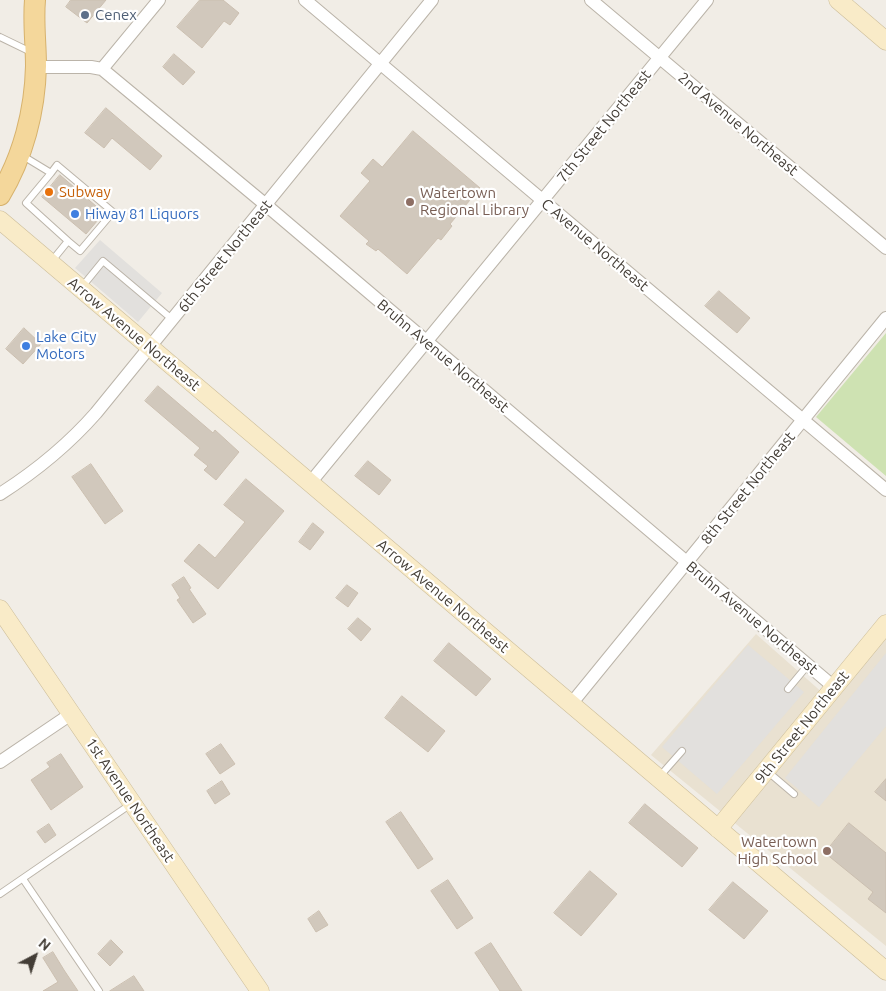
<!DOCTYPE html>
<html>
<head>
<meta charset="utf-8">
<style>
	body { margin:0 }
	#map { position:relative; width:886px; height:991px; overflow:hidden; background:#f1ede6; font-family:Ubuntu,sans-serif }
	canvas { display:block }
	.north { position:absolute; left:10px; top:931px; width:50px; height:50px; -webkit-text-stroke:4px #fff; paint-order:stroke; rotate:40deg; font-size:14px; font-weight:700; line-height:20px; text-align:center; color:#433d36 }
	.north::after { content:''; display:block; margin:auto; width:18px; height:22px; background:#433d36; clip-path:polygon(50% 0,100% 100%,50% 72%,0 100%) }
</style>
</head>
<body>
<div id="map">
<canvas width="886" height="991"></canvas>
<div class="north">N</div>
</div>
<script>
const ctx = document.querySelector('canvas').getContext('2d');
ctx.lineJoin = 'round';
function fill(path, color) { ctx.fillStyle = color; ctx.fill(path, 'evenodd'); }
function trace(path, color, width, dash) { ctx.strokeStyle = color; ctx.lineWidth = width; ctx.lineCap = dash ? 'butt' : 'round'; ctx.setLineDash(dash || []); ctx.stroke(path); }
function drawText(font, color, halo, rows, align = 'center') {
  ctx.font = font + ' Ubuntu,sans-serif'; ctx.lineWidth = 4.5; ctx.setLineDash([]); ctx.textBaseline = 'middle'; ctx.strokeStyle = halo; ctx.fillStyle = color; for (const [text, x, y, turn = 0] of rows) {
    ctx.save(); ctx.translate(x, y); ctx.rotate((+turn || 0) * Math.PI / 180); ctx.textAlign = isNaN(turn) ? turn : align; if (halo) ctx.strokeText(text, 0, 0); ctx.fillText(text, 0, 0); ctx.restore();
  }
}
fill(new Path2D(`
	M 756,634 L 833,702 L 886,638 L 886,946 L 651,755 Z`), '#e9e1d1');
fill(new Path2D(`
	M 886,333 L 886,476 L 816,417 Z`), '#cee2b2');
fill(new Path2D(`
	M 100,240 L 162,293 L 138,322 L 75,268 Z
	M 748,645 L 804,692 L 717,794 L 662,747 Z
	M 886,653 L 886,726 L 819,807 L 785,778 Z`), '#e2e0dd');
const building = new Path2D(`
	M 71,0 L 106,0 L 87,23 L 66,7 Z
	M 200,0 L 223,0 L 239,13 L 230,25 L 224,21 L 202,48 L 177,27 Z
	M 174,54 L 195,72 L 183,85 L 163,67 Z
	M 106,108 L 162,156 L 150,170 L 112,138 L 104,148 L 85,133 Z
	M 413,131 L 480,188 L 450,224 L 452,226 L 441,240 L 438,238 L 407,274 L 378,249 L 376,251 L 366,244 L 369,241 L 340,216 L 370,181 L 361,173 L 373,159 L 382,167 Z
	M 60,175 L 104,213 L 86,234 L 42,197 Z
	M 719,291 L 750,318 L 737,333 L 705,306 Z
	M 24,328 L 41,344 L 23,364 L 6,349 Z
	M 158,386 L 213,433 L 215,430 L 239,452 L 216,480 L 204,470 L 208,466 L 194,455 L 200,448 L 145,401 Z
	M 368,461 L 391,480 L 379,495 L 355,476 Z
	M 91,464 L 123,511 L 105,524 L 72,477 Z
	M 246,479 L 284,511 L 218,589 L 184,561 L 199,544 L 215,558 L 245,522 L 224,505 Z
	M 313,523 L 324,532 L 310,550 L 299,542 Z
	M 184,577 L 191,588 L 189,589 L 206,614 L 193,623 L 177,600 L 180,598 L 172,585 Z
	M 347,585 L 358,593 L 348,607 L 336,598 Z
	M 358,618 L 371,629 L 361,641 L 348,629 Z
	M 449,643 L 491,679 L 476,696 L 434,661 Z
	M 402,696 L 445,731 L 428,752 L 385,718 Z
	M 221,744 L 235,764 L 220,774 L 206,754 Z
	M 61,754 L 83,787 L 51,810 L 31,780 L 50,767 L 47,763 Z
	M 886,779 L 886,801 L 875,792 Z
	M 222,781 L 230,794 L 215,804 L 207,791 Z
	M 645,804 L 698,848 L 682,867 L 629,823 Z
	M 401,812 L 433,859 L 418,869 L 386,822 Z
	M 849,823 L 886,853 L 886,913 L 868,899 L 873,892 L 825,853 Z
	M 49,824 L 56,835 L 45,843 L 37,832 Z
	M 590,871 L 617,894 L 581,936 L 554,913 Z
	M 448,880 L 473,918 L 457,929 L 431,891 Z
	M 733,882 L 768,911 L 744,939 L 709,910 Z
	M 319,911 L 328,925 L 316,932 L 308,919 Z
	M 111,940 L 123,952 L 110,966 L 98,954 Z
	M 491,943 L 522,991 L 500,991 L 475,953 Z
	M 53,952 L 64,970 L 78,991 L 43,991 L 58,982 L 43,958 Z
	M 134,976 L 144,991 L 110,991 Z`);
fill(building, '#d1c8bc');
trace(building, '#cbbfb0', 1);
const lane = new Path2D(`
	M 0,37 L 33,53
	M 23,156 L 51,173 L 26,203 L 68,241 L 51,262
	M 51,173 L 57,165 L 113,212 L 80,251 L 68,241
	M 81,288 L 103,261 L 173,320
	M 788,689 L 808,665
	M 767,771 L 794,794
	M 660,776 L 682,751
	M 23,879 L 99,991
	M 0,894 L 131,804`);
const street = new Path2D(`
	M 305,0 L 886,490
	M 591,0 L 886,248
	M 36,67 L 91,67 L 102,69 L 266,205 L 834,687
	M 102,69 L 159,0
	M 310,483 L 707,0
	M 0,494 C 36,471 67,446 96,413 L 432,0
	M 571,704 L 886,318
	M 0,762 L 71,714`);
const secondary = new Path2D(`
	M 838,0 L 886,41
	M 0,220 L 886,971
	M 0,609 L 260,991
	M 718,829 L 886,624`);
const primary = new Path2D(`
	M 0,195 C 23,157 35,111 36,66 C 36,44 33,22 35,0`);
trace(lane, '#bbb4a9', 8);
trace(street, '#bbb4a9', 14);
trace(secondary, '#ccbd99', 19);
trace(primary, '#d7b26d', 22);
trace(lane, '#fff', 6);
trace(street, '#fff', 12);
trace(secondary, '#f9ebc8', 18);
trace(primary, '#f4d79b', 20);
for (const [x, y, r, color] of [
	[85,15,5,"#5c6f8a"],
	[49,192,5,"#e8710a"],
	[410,202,5,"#8d6e63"],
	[75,214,5,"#3f7fe0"],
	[26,346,5,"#3f7fe0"],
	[827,851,5,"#8d6e63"]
]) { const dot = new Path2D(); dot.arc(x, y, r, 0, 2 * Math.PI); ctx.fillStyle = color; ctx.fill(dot); trace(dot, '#fff', 2); }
drawText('15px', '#4e5e75', '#fff', [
	["Cenex",95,15]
], 'left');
drawText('15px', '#433d36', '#fff', [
	["2nd Avenue Northeast",738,124,40],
	["7th Street Northeast",604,126,-51],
	["C Avenue Northeast",595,245,40],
	["6th Street Northeast",225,256,-51],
	["Arrow Avenue Northeast",134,334,40],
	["Bruhn Avenue Northeast",443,356,40],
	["8th Street Northeast",748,488,-51],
	["Arrow Avenue Northeast",443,596,40],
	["Bruhn Avenue Northeast",752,618,40],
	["9th Street Northeast",802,727,-51],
	["1st Avenue Northeast",130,800,56]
]);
drawText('15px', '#c56008', '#fff', [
	["Subway",59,192]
], 'left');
drawText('15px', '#785e54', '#fff', [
	["Watertown",420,193],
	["Regional Library",420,210],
	["Watertown",817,842,"right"],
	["High School",817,859,"right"]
], 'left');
drawText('15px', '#366cbe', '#fff', [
	["Hiway 81 Liquors",85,214],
	["Lake City",36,337],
	["Motors",36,354]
], 'left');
</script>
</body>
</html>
